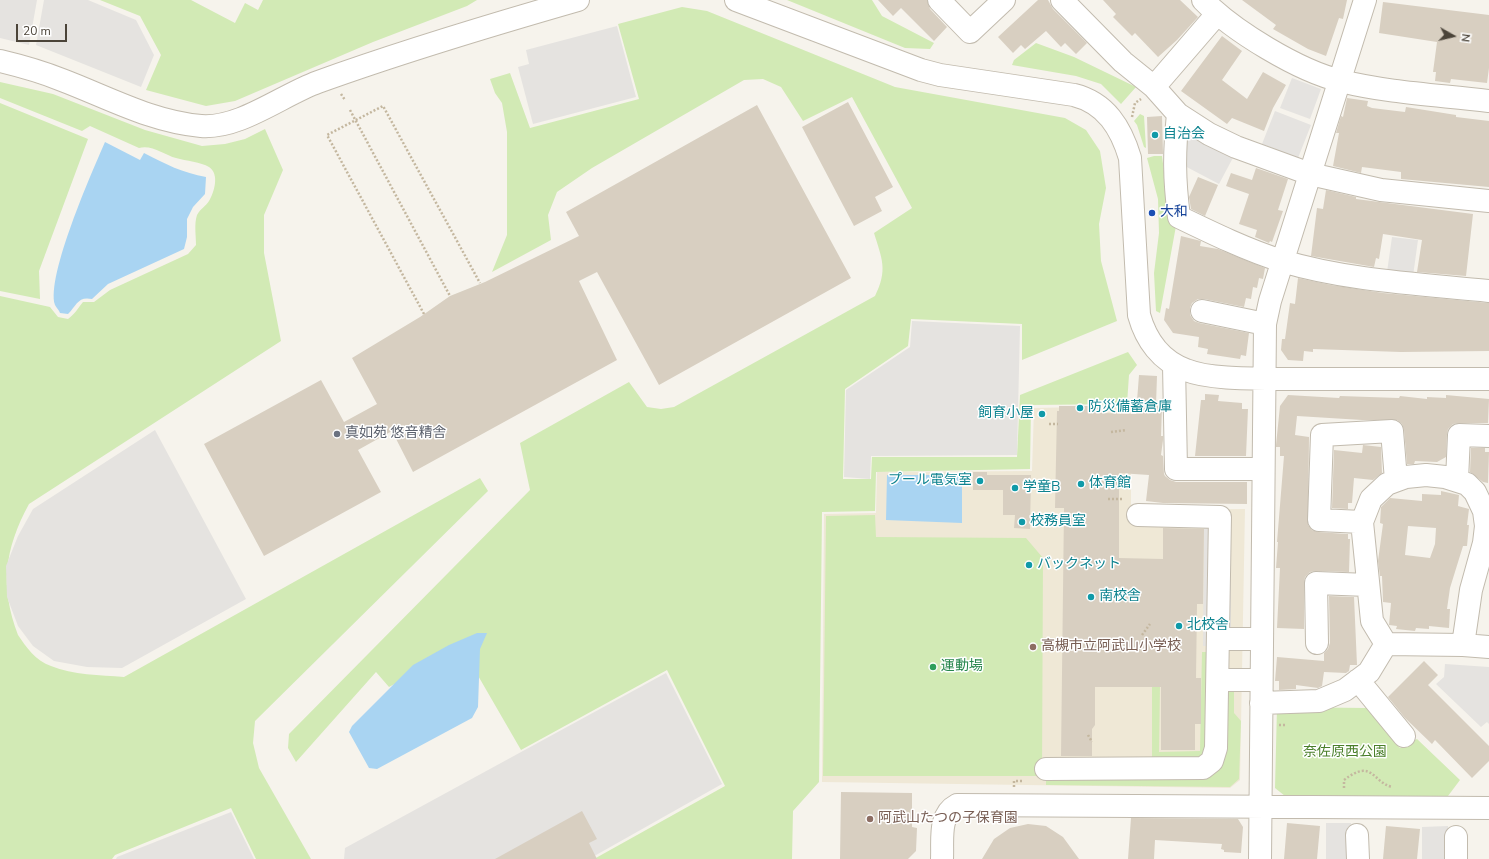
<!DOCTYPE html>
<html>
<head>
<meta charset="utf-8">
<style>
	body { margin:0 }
	#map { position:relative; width:1489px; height:859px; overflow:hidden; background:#f6f3ec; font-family:"Nunito Sans",sans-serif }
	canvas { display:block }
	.north { position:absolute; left:1433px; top:16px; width:40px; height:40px; -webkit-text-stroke:3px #fff; paint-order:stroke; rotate:98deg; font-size:11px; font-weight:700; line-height:16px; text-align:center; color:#4b4439 }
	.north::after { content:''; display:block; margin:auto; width:14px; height:18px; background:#4b4439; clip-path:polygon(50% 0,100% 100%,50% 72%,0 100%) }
	.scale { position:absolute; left:16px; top:24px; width:51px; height:18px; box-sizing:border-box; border:2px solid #4b4439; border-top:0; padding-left:5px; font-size:12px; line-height:14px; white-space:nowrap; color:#4b4439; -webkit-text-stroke:3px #fff; paint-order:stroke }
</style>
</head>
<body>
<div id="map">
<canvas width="1489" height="859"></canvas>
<div class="north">N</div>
<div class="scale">20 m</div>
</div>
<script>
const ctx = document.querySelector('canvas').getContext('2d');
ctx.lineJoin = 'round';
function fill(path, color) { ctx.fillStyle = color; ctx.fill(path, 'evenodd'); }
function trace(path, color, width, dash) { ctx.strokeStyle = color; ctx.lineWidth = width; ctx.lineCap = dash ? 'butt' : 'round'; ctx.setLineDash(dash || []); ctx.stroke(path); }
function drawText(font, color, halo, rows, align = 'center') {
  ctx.font = font + ' "Nunito Sans","Noto Sans JP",sans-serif'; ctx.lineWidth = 3; ctx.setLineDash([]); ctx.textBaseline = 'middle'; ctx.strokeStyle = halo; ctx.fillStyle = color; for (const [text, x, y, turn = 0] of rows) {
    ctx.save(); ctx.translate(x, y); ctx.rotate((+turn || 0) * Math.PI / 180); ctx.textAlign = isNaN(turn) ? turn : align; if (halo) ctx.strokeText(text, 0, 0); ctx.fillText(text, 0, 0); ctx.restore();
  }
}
fill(new Path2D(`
	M 1131,406 L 1131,510 L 1245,509 L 1240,780 L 1230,788 L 822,782 L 824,514 L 876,513 L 877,472 L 1032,471 L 1034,408 Z`), '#efe8d6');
fill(new Path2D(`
	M 100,0 L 191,0 L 235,23 L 245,3 L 258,10 L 263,0 L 477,0 L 467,6 L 373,42 L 235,101 L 206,106 L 146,90 L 161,55 L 140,16 Z
	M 787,0 L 872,0 L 882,16 L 934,43 L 930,49 L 905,48 Z
	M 682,7 L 707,11 L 895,87 L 1065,118 L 1086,130 L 1100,151 L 1106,188 L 1099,224 L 1101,261 L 1117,321 L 1022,360 L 1022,324 L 911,319 L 908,346 L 845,389 L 843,479 L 871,479 L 872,457 L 1017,457 L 1020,395 L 1128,352 L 1137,365 L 1129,375 L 1127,404 L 1031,405 L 1030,469 L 876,472 L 875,511 L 822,512 L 819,782 L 793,811 L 792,859 L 594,859 L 725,786 L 667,670 L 521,750 L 462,648 L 389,687 L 376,672 L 296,762 L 288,748 L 289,734 L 530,490 L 520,443 L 629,382 L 647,407 L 661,409 L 674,407 L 875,296 C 888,270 882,259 874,233 L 912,208 L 852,97 L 803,121 L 781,87 L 763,79 L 744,80 L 592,168 L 557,192 L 548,215 L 551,240 L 492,272 L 507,235 L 507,132 L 502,103 L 495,93 L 490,79 L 510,73 L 530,128 L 639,99 L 618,24 Z
	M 1036,43 L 1074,57 L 1136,87 L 1121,104 L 1101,84 L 1076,76 L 1012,65 L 1014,60 Z
	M 0,82 L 53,94 L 145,130 L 202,146 L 225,144 L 245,139 L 265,129 L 283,170 L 264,215 L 264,253 L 281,341 L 29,504 C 4,550 0,587 18,635 C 26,647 36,661 51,666 C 73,675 100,675 124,677 L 480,478 L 488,491 L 255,721 L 253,743 L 259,768 L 311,859 L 256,859 L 231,808 L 115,855 L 112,859 L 0,859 L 0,296 L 50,307 L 58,317 L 68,319 C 75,314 78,308 83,302 L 94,302 L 110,290 L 188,254 L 196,245 C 196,235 194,224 197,215 C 200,209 206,206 209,201 C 214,193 220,174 209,167 C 201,162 186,161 176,158 C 165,155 151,144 139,148 L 90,126 L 82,131 L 0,98 Z
	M 0,103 L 88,139 L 39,271 L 40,299 L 0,291 Z
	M 1140,114 L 1144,116 L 1146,148 L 1144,147 L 1137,125 L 1134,121 Z
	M 1154,156 L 1162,156 L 1165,179 L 1168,218 L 1176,226 L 1160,313 L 1156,311 L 1154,273 L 1159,233 L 1158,199 L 1147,158 Z
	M 875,515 L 876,537 L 1026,538 L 1043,558 L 1042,776 L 823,776 L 826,516 Z
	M 1202,652 L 1207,652 L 1210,746 L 1201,759 L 1152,760 L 1152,684 L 1160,685 L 1159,752 L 1200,751 Z
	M 1230,690 L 1234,691 L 1234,713 L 1241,721 L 1239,779 L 1230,787 L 1046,785 L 1046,775 L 1202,775 L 1228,693 Z
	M 1277,707 L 1367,708 L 1400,748 L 1417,739 L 1460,780 L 1445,800 L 1285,796 L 1275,788 Z`), '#d2eab5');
fill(new Path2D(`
	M 0,0 L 37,0 L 29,45 L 0,38 Z
	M 44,0 L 88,0 L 136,20 L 154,55 L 141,87 L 36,45 Z
	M 617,26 L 636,97 L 533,124 L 518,67 L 529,64 L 526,50 Z
	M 1292,78 L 1321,89 L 1310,119 L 1280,108 Z
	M 1275,111 L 1311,125 L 1298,158 L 1262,144 Z
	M 1192,129 L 1236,152 L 1219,184 L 1181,164 L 1180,140 Z
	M 1392,237 L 1418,240 L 1413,276 L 1387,272 Z
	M 912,321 L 1020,326 L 1017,455 L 871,456 L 870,479 L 844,477 L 846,390 L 910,347 Z
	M 155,430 L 246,599 L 122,668 L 87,667 L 54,661 L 33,646 L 18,626 L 7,597 L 6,566 L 18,536 L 33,509 Z
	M 1204,519 L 1231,519 L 1231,646 L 1203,646 Z
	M 1445,664 L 1489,667 L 1489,724 L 1487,722 L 1481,727 L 1436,684 L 1444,677 Z
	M 666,673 L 722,784 L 589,859 L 344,859 L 345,848 Z
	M 231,812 L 254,859 L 116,859 L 117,857 Z
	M 1326,823 L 1351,823 L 1350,859 L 1326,859 Z
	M 1448,826 L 1448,859 L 1422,859 L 1422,827 Z`), '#e5e3e0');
fill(new Path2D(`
	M 105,142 L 140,160 L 144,153 C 165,164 183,173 206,177 L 205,194 L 193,207 L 187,219 L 187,237 L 184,249 L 108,284 L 92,299 C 78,296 77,305 68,314 L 60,313 C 59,310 56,307 55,305 C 46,276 92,172 105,142 Z
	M 887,475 L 962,475 L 962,523 L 886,520 Z
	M 477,633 L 487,633 L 480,649 L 478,707 L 472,718 L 377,769 L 369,768 L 349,732 L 352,726 L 413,665 L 449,645 Z`), '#a9d4f2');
fill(new Path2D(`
	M 878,0 L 927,0 L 930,9 L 947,27 L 934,41 L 901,8 L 893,16 Z
	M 1038,0 L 1048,0 L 1053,9 L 1087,43 L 1076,54 L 1065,43 L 1061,47 L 1046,31 L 1025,49 L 1021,45 L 1013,53 L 998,37 Z
	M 1103,0 L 1180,0 L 1198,17 L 1177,40 L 1158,57 L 1135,33 L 1132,36 L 1113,17 L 1116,14 Z
	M 1242,0 L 1347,0 L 1343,19 L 1339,18 L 1326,56 L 1308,49 L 1273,29 L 1276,25 Z
	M 1383,2 L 1489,15 L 1489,68 L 1487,83 L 1451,79 L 1450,83 L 1435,81 L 1436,72 L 1433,72 L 1437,42 L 1379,33 Z
	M 1222,36 L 1242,51 L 1222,80 L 1247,99 L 1263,72 L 1286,85 L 1273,108 L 1264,131 L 1232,118 L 1227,124 L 1181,91 Z
	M 1347,98 L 1368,101 L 1367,106 L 1372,108 L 1405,112 L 1406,107 L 1456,115 L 1456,117 L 1489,121 L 1489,187 L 1401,179 L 1401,172 L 1362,167 L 1361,173 L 1333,166 L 1339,133 L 1336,133 L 1341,116 L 1343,117 Z
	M 848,102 L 893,187 L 875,197 L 882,211 L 854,226 L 802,127 Z
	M 757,105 L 851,278 L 659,385 L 597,272 L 579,281 L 617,360 L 413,472 L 392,431 L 358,450 L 381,492 L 264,556 L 204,444 L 321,380 L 344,422 L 377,404 L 352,358 L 420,317 L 450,296 L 485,282 L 579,236 L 566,212 Z
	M 1162,116 L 1163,154 L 1148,154 L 1147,117 Z
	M 1256,168 L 1288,179 L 1278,210 L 1283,211 L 1272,242 L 1270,241 L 1269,243 L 1255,237 L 1257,230 L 1239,224 L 1249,194 L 1226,186 L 1231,173 L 1252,180 Z
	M 1198,177 L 1218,185 L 1205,216 L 1191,209 L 1189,197 Z
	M 1326,190 L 1356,197 L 1356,199 L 1473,214 L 1466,276 L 1417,272 L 1422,240 L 1383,234 L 1379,259 L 1376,258 L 1374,267 L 1311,256 L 1317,208 L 1323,209 Z
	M 1181,236 L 1201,241 L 1200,246 L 1218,249 L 1265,268 L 1263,279 L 1259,278 L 1257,288 L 1253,287 L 1251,299 L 1246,298 L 1244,307 L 1204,299 L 1198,299 L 1192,303 L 1190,308 L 1190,315 L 1194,321 L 1199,323 L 1249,333 L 1246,356 L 1241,355 L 1240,359 L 1207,354 L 1208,349 L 1198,347 L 1199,337 L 1173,333 L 1164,320 L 1166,308 L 1169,309 Z
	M 1298,278 L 1331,285 L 1383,293 L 1489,303 L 1489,351 L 1401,352 L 1313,349 L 1313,352 L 1304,351 L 1303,361 L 1288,360 L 1281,350 L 1282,339 L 1285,339 L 1290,303 L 1295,304 Z
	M 1139,375 L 1157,376 L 1156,405 L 1162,406 L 1161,436 L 1163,436 L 1163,440 L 1161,455 L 1163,456 L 1164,474 L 1165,476 L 1170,480 L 1176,482 L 1247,482 L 1247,504 L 1163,503 L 1146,501 L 1149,475 L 1119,473 L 1119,558 L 1163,559 L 1163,528 L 1204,529 L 1203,604 L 1197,604 L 1196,678 L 1201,678 L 1201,724 L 1195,724 L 1195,750 L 1161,750 L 1161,687 L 1095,687 L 1095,725 L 1092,729 L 1092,756 L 1061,756 L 1064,508 L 1055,508 L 1057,411 L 1059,411 L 1059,406 L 1102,406 L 1101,413 L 1136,414 Z
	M 1205,394 L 1219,395 L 1218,401 L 1242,403 L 1242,409 L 1248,409 L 1246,456 L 1195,456 L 1201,400 L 1205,400 Z
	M 1288,395 L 1339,398 L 1340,396 L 1399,398 L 1400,396 L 1427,399 L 1427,397 L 1446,398 L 1446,395 L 1489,399 L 1488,423 L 1459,423 L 1453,424 L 1448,429 L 1447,434 L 1446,457 L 1437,462 L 1415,461 L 1414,464 L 1407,464 L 1404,430 L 1402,424 L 1397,420 L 1362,420 L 1297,416 L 1295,435 L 1309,437 L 1308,525 L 1312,530 L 1318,532 L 1346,534 L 1348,534 L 1348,539 L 1350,539 L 1349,572 L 1316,571 L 1310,572 L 1305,577 L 1304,583 L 1304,629 L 1277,628 L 1280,568 L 1276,568 L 1278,542 L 1277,542 L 1284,456 L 1280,456 L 1280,447 L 1276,447 L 1276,445 L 1280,406 Z
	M 1363,445 L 1381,447 L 1382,473 L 1373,480 L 1354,478 L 1352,503 L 1348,503 L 1348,509 L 1332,508 L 1334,450 L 1362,453 Z
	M 1471,448 L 1485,448 L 1485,452 L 1489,452 L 1488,483 L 1483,482 L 1470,472 Z
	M 973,472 L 987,472 L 987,475 L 1031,475 L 1030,529 L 1014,528 L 1015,515 L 1003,515 L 1003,490 L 973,490 Z
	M 1441,491 L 1459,495 L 1458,506 L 1469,509 L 1467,525 L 1469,525 L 1467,546 L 1463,546 L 1450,588 L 1447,609 L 1450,609 L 1449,628 L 1429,626 L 1429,629 L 1416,628 L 1415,631 L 1396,629 L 1397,626 L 1389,625 L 1391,603 L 1383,602 L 1382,576 L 1380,576 L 1378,561 L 1383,524 L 1380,523 L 1381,507 L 1390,498 L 1422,501 L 1422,494 L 1441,495 ZM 1408,526 L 1436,528 L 1435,544 L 1430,558 L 1405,555 Z
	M 1329,596 L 1354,597 L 1357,665 L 1350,665 L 1349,671 L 1346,673 L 1324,672 L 1322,686 L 1318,688 L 1296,685 L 1296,689 L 1279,690 L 1279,681 L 1275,681 L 1277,657 L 1324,661 L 1324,653 L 1328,649 L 1330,643 Z
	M 1424,661 L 1438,675 L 1428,685 L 1489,746 L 1489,761 L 1472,778 L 1435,740 L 1432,744 L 1405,718 L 1388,697 Z
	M 841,792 L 912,793 L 912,827 L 917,828 L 916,851 L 908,859 L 840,859 Z
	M 582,811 L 597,839 L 589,843 L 597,859 L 495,859 Z
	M 1131,818 L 1238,819 L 1243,827 L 1241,853 L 1224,852 L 1224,850 L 1221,849 L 1222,844 L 1155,840 L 1154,859 L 1128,859 Z
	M 1287,823 L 1320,826 L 1317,859 L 1284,859 Z
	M 1028,824 L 1046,826 L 1063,837 L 1079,859 L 982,859 L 994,839 L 1010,828 Z
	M 1386,826 L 1420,829 L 1417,859 L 1383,859 Z`), '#d8cfc1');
const minor = new Path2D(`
	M 736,0 L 921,70 L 940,75 L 1074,95 C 1106,103 1121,128 1130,158 L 1139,315 C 1146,340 1161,361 1186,370 C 1213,381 1267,378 1298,379 C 1361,379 1425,379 1489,379
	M 939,0 L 970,32 L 1004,0
	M 1062,0 L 1123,62 L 1154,87 L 1178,114 L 1209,134 L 1236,147 L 1310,174 L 1381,190 L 1489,201
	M 1203,0 C 1233,31 1299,71 1341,81 C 1389,93 1440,95 1489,101
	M 0,61 C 21,66 42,72 62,80 C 107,97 152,122 201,126 C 240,129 282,95 318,82 C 404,51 491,25 578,0
	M 1154,87 L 1217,14
	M 1178,114 C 1174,153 1174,178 1179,217 C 1212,233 1247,250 1282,261 C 1349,281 1421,284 1489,291
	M 1202,311 L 1265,324
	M 1174,365 L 1176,469 L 1263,469
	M 1457,480 L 1459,435 L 1489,436
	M 1362,522 L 1319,520 L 1322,435 L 1392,431 L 1396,480
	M 1219,639 L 1261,639
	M 1317,643 L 1316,583 L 1368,585
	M 1386,644 L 1372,621 L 1362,522 L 1371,499 L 1387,484 L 1406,477 L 1426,475 L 1445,477 L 1467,484 L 1475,492 L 1484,511 L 1486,526 L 1484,543 L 1471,590 L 1463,645
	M 1218,680 L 1261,680
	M 1358,680 L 1404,736
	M 1261,703 L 1319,701 L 1345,690 L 1369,672 L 1386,644 L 1463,645 L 1489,647
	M 1046,769 L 1203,768 L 1212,761 L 1216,748 L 1220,517 L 1138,515
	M 1357,835 L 1358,859
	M 1456,837 L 1456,859
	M 942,859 C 943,840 938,815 957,805 L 1489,808
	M 1260,859 L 1265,324 L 1270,301 L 1365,0`);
trace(minor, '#c2bbae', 24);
trace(new Path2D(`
	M 341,94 L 345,100
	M 350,110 L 450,296
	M 1132,117 L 1135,103 L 1141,99
	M 424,314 L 327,135 L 383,106 L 480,283
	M 1049,424 L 1058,424
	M 1111,432 L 1126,430
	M 1108,499 L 1123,499
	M 1142,635 L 1150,624
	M 1279,725 L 1287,725
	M 1088,735 L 1092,742
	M 1014,787 L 1014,781 L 1023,781
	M 1344,788 L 1344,780 C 1373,758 1372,782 1392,787`), '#c4b79f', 2.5, [2, 2]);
trace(minor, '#fff', 22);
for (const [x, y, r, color] of [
	[1155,135,4,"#0f9aa8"],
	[1152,213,4,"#1a4fb4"],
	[1080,408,4,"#0f9aa8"],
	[1042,414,4,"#0f9aa8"],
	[337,434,4,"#6b7280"],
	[980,481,4,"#0f9aa8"],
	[1081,484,4,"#0f9aa8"],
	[1015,488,4,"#0f9aa8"],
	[1022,522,4,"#0f9aa8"],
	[1029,565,4,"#0f9aa8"],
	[1091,597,4,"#0f9aa8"],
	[1179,626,4,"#0f9aa8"],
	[1033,647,4,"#8d6e63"],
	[933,667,4,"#2e9e5b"],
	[870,819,4,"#8d6e63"]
]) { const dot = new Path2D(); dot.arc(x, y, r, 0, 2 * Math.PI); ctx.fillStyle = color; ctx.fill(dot); trace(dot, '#fff', 1.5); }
drawText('14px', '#0d838f', '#fff', [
	["自治会",1163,135],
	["防災備蓄倉庫",1088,408],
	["飼育小屋",1034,414,"right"],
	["プール電気室",972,481,"right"],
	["体育館",1089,484],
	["学童B",1023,488],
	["校務員室",1030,522],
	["バックネット",1037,565],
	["南校舎",1099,597],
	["北校舎",1187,626]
], 'left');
drawText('14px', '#164399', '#fff', [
	["大和",1160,213]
], 'left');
drawText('14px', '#5b616d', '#fff', [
	["真如苑 悠音精舎",345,434]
], 'left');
drawText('14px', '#785e54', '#fff', [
	["高槻市立阿武山小学校",1041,647],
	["阿武山たつの子保育園",878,819]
], 'left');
drawText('14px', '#27864d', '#fff', [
	["運動場",941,667]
], 'left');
drawText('14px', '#4a7f2a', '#fff', [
	["奈佐原西公園",1345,753]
]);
</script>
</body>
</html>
